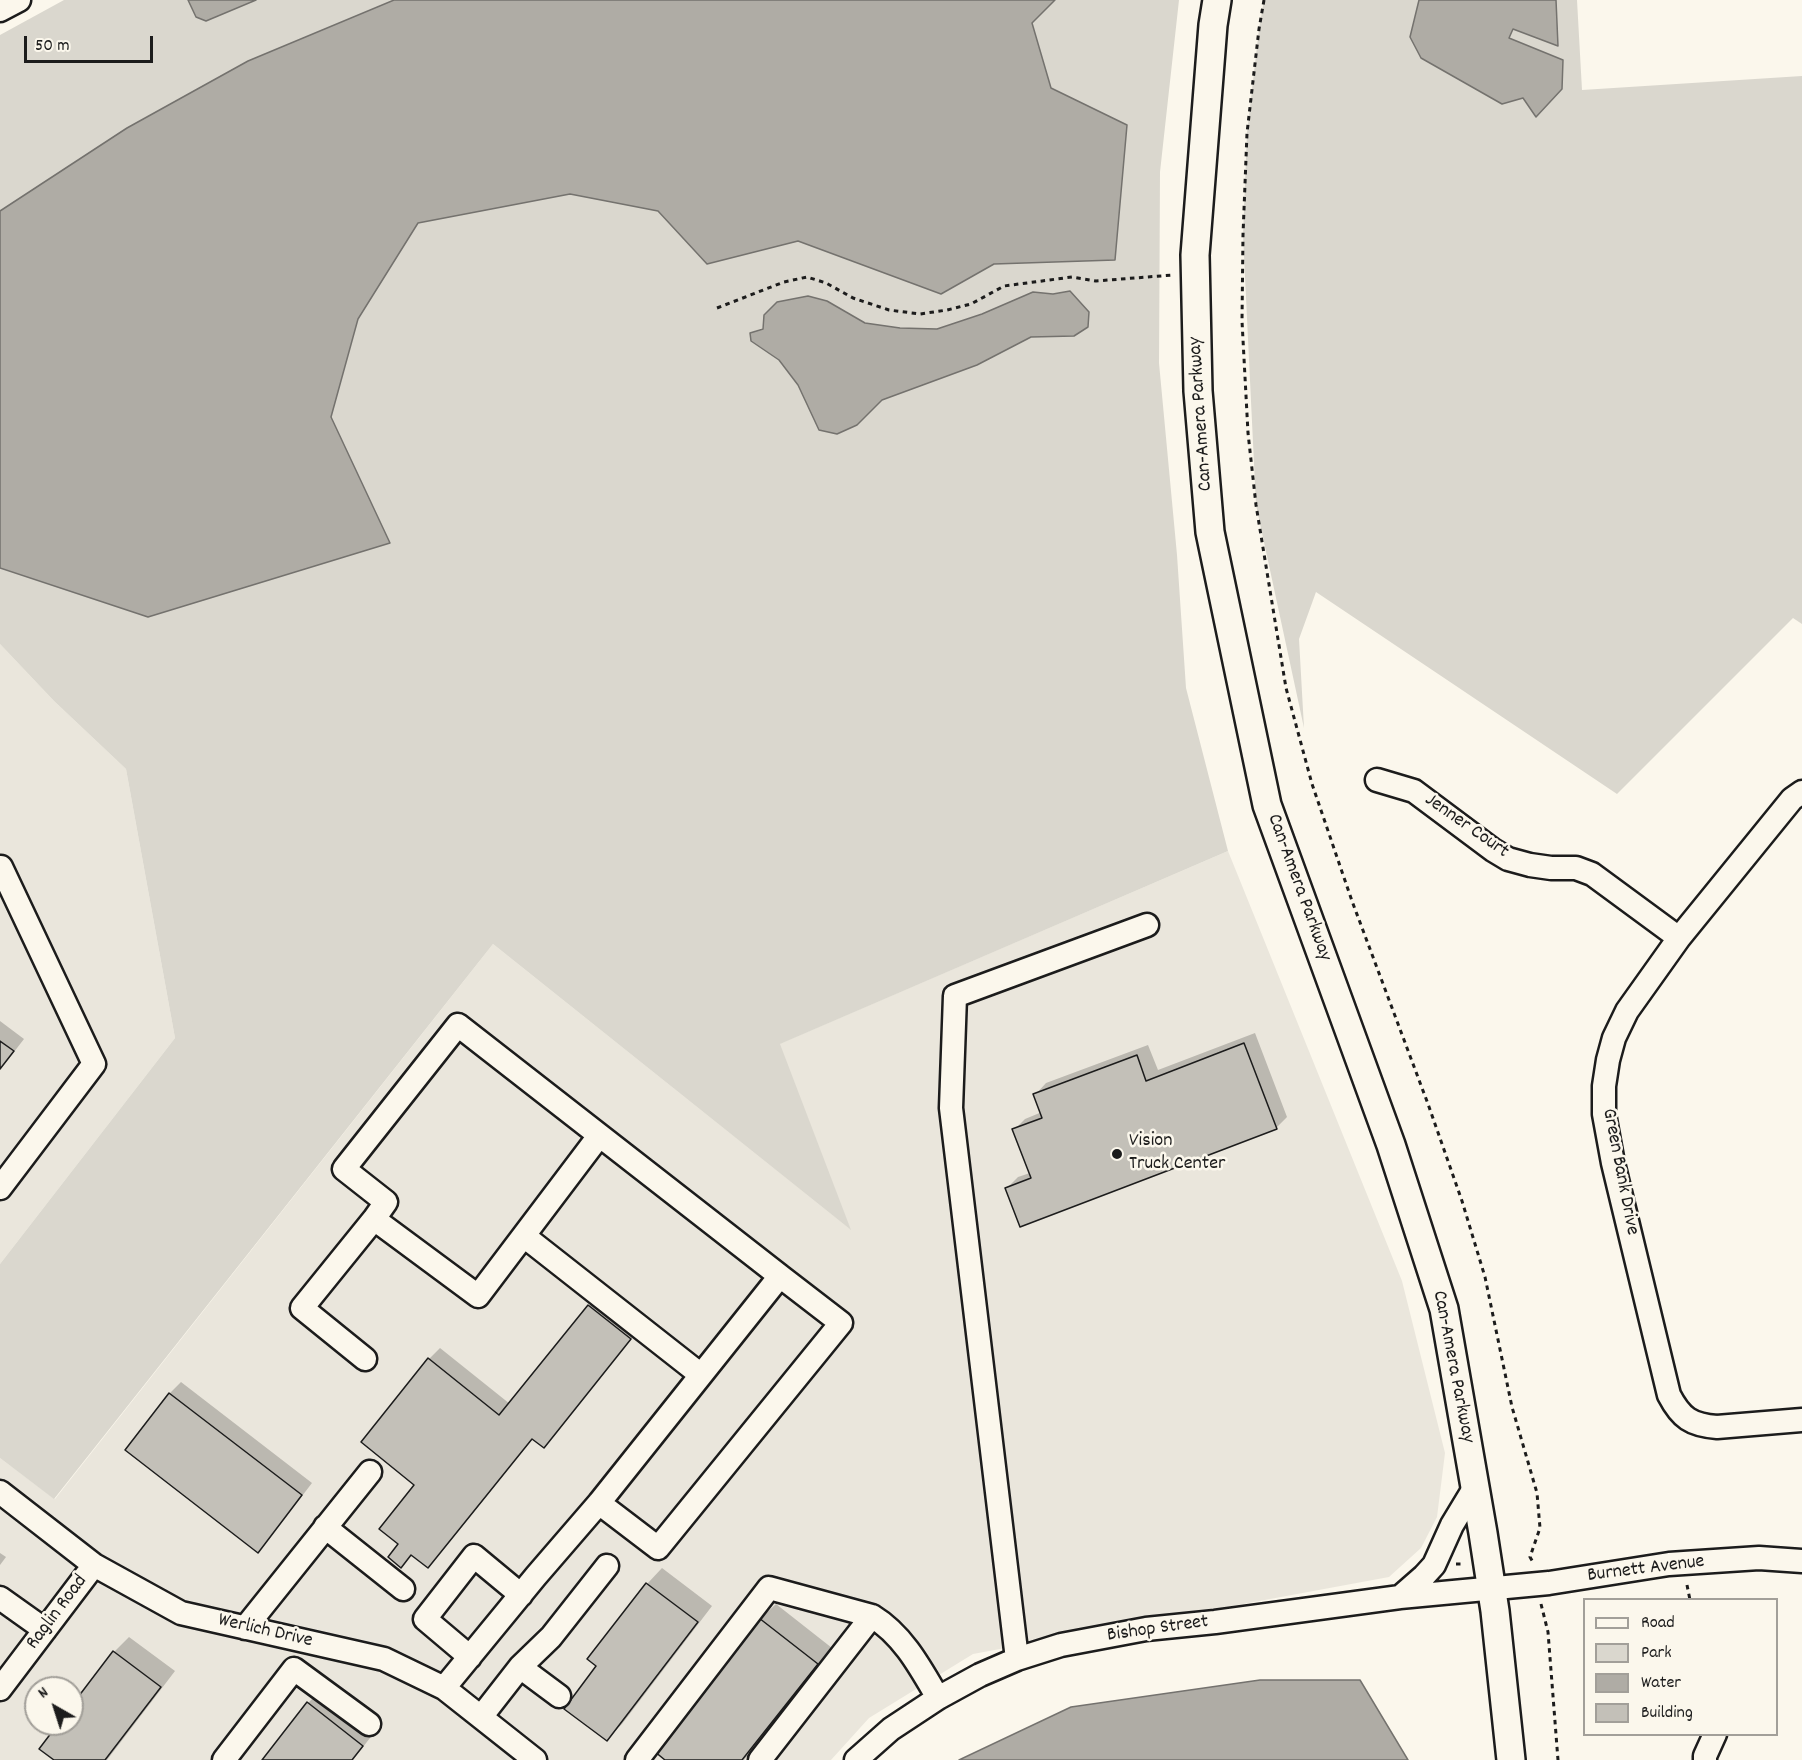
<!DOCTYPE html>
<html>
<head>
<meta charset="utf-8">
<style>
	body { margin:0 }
	#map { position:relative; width:1802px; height:1760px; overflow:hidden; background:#fbf7ec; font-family:Dekko,sans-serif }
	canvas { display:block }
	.legend { position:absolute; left:1583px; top:1598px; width:195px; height:138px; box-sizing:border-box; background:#fbf7ec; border:2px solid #a29f99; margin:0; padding:8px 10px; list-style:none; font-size:18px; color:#1c1c1c }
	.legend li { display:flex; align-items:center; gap:12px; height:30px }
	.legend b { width:30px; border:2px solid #a29f99 }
	.north { position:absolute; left:24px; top:1676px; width:60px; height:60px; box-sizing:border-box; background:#fbf7ec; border:2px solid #a29f99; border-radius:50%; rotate:321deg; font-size:16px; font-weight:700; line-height:24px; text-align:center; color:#1c1c1c }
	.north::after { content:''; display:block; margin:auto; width:21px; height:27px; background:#1c1c1c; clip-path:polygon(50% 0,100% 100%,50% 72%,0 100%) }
	.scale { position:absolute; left:24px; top:36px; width:129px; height:27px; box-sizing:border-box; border:3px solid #1c1c1c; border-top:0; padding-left:8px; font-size:18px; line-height:21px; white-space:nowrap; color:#1c1c1c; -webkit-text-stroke:4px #fbf7ec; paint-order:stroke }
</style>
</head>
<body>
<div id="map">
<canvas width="1802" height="1760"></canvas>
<ul class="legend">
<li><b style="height:8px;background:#fbf7ec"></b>Road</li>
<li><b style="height:16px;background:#dad7ce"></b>Park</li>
<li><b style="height:16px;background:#afaca5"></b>Water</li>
<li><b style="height:16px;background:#c3c0b8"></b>Building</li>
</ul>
<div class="north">N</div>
<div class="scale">50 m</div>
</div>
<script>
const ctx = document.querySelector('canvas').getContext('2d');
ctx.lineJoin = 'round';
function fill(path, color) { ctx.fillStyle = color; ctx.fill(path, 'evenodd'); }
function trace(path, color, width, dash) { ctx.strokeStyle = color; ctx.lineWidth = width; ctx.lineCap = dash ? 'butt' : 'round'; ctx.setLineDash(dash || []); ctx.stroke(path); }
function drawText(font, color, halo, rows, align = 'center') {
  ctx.font = font + ' Dekko,sans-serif'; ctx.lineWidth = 5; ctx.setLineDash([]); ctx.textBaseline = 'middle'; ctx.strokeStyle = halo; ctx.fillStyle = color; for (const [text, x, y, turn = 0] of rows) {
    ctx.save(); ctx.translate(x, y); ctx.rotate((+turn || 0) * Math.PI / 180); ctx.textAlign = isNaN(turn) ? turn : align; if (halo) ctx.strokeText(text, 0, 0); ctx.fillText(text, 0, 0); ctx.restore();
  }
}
fill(new Path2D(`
	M 0,644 L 54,701 L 126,769 L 175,1038 L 0,1264 Z
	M 1228,851 L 1402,1281 L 1445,1453 L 1437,1517 L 1421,1548 L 1389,1577 L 973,1654 L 869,1718 L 831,1760 L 0,1760 L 0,1458 L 55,1499 L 493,944 L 850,1229 L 779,1044 ZM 36,1688 L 72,1688 L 72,1724 L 36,1724 Z`), '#eae6dc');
fill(new Path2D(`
	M 64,0 L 188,0 L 196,17 L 206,21 L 256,0 L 394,0 L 248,61 L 127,128 L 0,211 L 0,35 Z
	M 1055,0 L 1179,0 L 1160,172 L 1159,363 L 1177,555 L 1186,688 L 1228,851 L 780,1044 L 851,1230 L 493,944 L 54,1499 L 0,1458 L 0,1264 L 175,1038 L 126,769 L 54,701 L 0,644 L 0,568 L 148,617 L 389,543 L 331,417 L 358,319 L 418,223 L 570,194 L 659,211 L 707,264 L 798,241 L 941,294 L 994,264 L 1114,260 L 1126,126 L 1051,88 L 1032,23 ZM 1070,291 L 1077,300 L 1074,336 L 1031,337 L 977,365 L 882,400 L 857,425 L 819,430 L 798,385 L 779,360 L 751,341 L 750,333 L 827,301 L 865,323 L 900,328 L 937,329 L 982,314 L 1033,292 L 1053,294 Z
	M 1264,0 L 1419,0 L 1410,37 L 1509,38 L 1513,29 L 1558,46 L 1556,0 L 1577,0 L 1582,90 L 1802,76 L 1802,624 L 1793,618 L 1617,794 L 1316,592 L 1299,639 L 1304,728 L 1256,505 L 1243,235 L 1247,133 L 1259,29 Z`), '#dad7ce');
const water = new Path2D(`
	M 188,0 L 256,0 L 206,21 L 196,17 Z
	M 394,0 L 1055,0 L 1032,23 L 1051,88 L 1127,125 L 1115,260 L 994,264 L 941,294 L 798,241 L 707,264 L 658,211 L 570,194 L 418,223 L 358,319 L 331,417 L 390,543 L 148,617 L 0,568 L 0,211 L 127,128 L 248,61 Z
	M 1419,0 L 1556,0 L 1558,46 L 1513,29 L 1509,38 L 1563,60 L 1562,89 L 1536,117 L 1523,98 L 1502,104 L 1421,58 L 1410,37 Z
	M 1070,291 L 1089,312 L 1088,327 L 1074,336 L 1031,337 L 977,365 L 882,400 L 857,425 L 837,434 L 819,430 L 798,385 L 779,360 L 751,341 L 750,333 L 763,329 L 764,315 L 777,302 L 808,296 L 827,301 L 865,323 L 900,328 L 937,329 L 982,314 L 1033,292 L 1053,294 Z
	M 1260,1680 L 1360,1680 L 1408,1760 L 959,1760 L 1071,1707 Z`);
fill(water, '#afaca5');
trace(water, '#74726e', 1.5);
fill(new Path2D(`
	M 0,1021 L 24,1039 L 0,1070 Z
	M 1255,1033 L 1287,1117 L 1276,1128 L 1007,1188 L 1018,1177 L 1030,1173 L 1014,1130 L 1025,1119 L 1042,1112 L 1035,1095 L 1046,1083 L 1148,1045 L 1158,1070 Z
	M 600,1295 L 641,1327 L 555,1435 L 543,1446 L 533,1438 L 439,1555 L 428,1566 L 413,1554 L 401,1566 L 400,1544 L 416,1485 L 429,1359 L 440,1348 L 510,1404 L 589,1306 Z
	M 181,1382 L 312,1483 L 269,1539 L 257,1551 L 127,1449 L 170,1393 Z
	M 0,1553 L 6,1557 L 0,1565 Z
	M 662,1568 L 712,1606 L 622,1724 L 607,1739 L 598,1666 L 589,1659 L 647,1584 Z
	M 776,1604 L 832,1648 L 744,1760 L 667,1760 L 760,1619 Z
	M 129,1637 L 175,1671 L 107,1760 L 56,1760 L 60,1724 L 72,1724 L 72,1708 L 114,1652 Z
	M 319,1692 L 373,1734 L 353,1760 L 264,1760 L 308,1703 Z`), '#0003');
const building = new Path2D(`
	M 0,1041 L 14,1051 L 0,1069 Z
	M 1244,1043 L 1277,1129 L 1020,1227 L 1005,1188 L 1031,1178 L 1012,1129 L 1042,1118 L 1033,1094 L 1137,1055 L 1146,1081 Z
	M 588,1305 L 631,1339 L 544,1448 L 532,1439 L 428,1568 L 411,1555 L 401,1568 L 388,1557 L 398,1544 L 379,1529 L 414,1485 L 361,1442 L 428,1358 L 499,1415 Z
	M 169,1393 L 302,1495 L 258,1553 L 125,1450 Z
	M 646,1583 L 698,1622 L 607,1741 L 564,1709 L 596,1666 L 587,1659 Z
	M 759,1618 L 818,1664 L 742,1760 L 665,1760 L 654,1751 Z
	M 113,1651 L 161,1687 L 105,1760 L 54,1760 L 39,1749 L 58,1724 L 72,1724 L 72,1705 Z
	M 307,1702 L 363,1746 L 352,1760 L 262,1760 Z`);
fill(building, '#c3c0b8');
trace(building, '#1c1c1c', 1.5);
const minor = new Path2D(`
	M 0,10 L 19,0
	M 1377,780 L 1414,791 L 1493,850 L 1508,859 L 1530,865 L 1551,868 L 1576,868 L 1592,874 L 1679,938
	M 1802,792 L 1792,799 L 1679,938 L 1627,1011 L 1614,1038 L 1608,1060 L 1604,1086 L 1604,1114 L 1613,1163 L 1669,1395 C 1681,1418 1691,1425 1717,1427 L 1802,1420
	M 0,868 L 1,867 L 94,1064 L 0,1188
	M 374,1219 L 386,1202 L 344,1169 L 458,1025 L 780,1276 L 599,1503 L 536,1576 L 444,1688
	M 524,1236 L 701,1375
	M 365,1359 L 302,1308 L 374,1219 L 478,1296 L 599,1136
	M 0,1492 L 94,1565 L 181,1613 L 384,1659 L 444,1688 L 535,1760
	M 599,1503 L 658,1548 L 841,1323 L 780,1276
	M 325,1527 L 403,1589
	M 1400,1597 L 1424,1576 L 1434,1565 L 1452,1525 L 1475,1487
	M 0,1598 L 45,1630
	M 245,1628 L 370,1472
	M 470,1657 L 425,1619 L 474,1556 L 521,1595
	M 1017,1659 L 951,1108 L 955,996 L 1147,925
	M 520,1667 L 551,1637 L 607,1566
	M 0,1689 L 94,1565
	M 481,1717 L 520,1667 L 559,1696
	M 224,1760 L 294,1669 L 369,1724
	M 637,1760 L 769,1588 L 872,1616 C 903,1635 920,1667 938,1698
	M 760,1760 L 872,1616
	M 856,1760 L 891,1729 L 938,1698 L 980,1675 L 1017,1659 L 1061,1645 L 1146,1629 L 1215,1622 L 1400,1597 L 1549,1583 L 1669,1564 L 1759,1558 L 1802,1561
	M 1705,1760 L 1705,1756 L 1715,1734`);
const major = new Path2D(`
	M 1217,0 L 1213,25 L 1195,255 L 1198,391 L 1210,532 L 1267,805 L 1391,1145 L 1444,1309 L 1483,1533 L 1495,1611 L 1511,1760`);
trace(minor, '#1c1c1c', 27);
trace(major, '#1c1c1c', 32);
trace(new Path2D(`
	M 1264,0 L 1259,29 L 1247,133 L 1243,235 L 1242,321 L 1248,433 L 1256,505 L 1286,688 L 1312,784 L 1352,901 L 1428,1104 L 1462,1201 L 1485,1277 L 1512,1407 L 1537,1493 L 1540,1528 L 1530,1557 L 1534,1564
	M 717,308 L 784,282 L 807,277 L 826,283 L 853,298 L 889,310 L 920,314 L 947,310 L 971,304 L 1004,286 L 1072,277 L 1096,281 L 1173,275
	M 1456,1564 L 1463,1564
	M 1687,1585 L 1690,1600
	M 1541,1604 L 1548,1632 L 1558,1760`), '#1c1c1c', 3, [4.5, 4.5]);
trace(minor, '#fbf7ec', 22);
trace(major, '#fbf7ec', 27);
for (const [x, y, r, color] of [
	[1117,1154,6,"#1c1c1c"]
]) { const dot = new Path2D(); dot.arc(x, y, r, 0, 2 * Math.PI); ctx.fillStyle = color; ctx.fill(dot); trace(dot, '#fbf7ec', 2); }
drawText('20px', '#1c1c1c', '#fbf7ec', [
	["Can-Amera Parkway",1202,414,-94],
	["Jenner Court",1466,827,35],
	["Can-Amera Parkway",1298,888,70],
	["Green Bank Drive",1619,1172,79],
	["Can-Amera Parkway",1452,1367,79],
	["Burnett Avenue",1646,1570,-7],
	["Raglin Road",58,1613,-53],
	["Bishop Street",1158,1630,-8],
	["Werlich Drive",265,1632,13]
]);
drawText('20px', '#1c1c1c', '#fbf7ec', [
	["Vision",1129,1142],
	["Truck Center",1129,1165]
], 'left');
</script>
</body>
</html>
